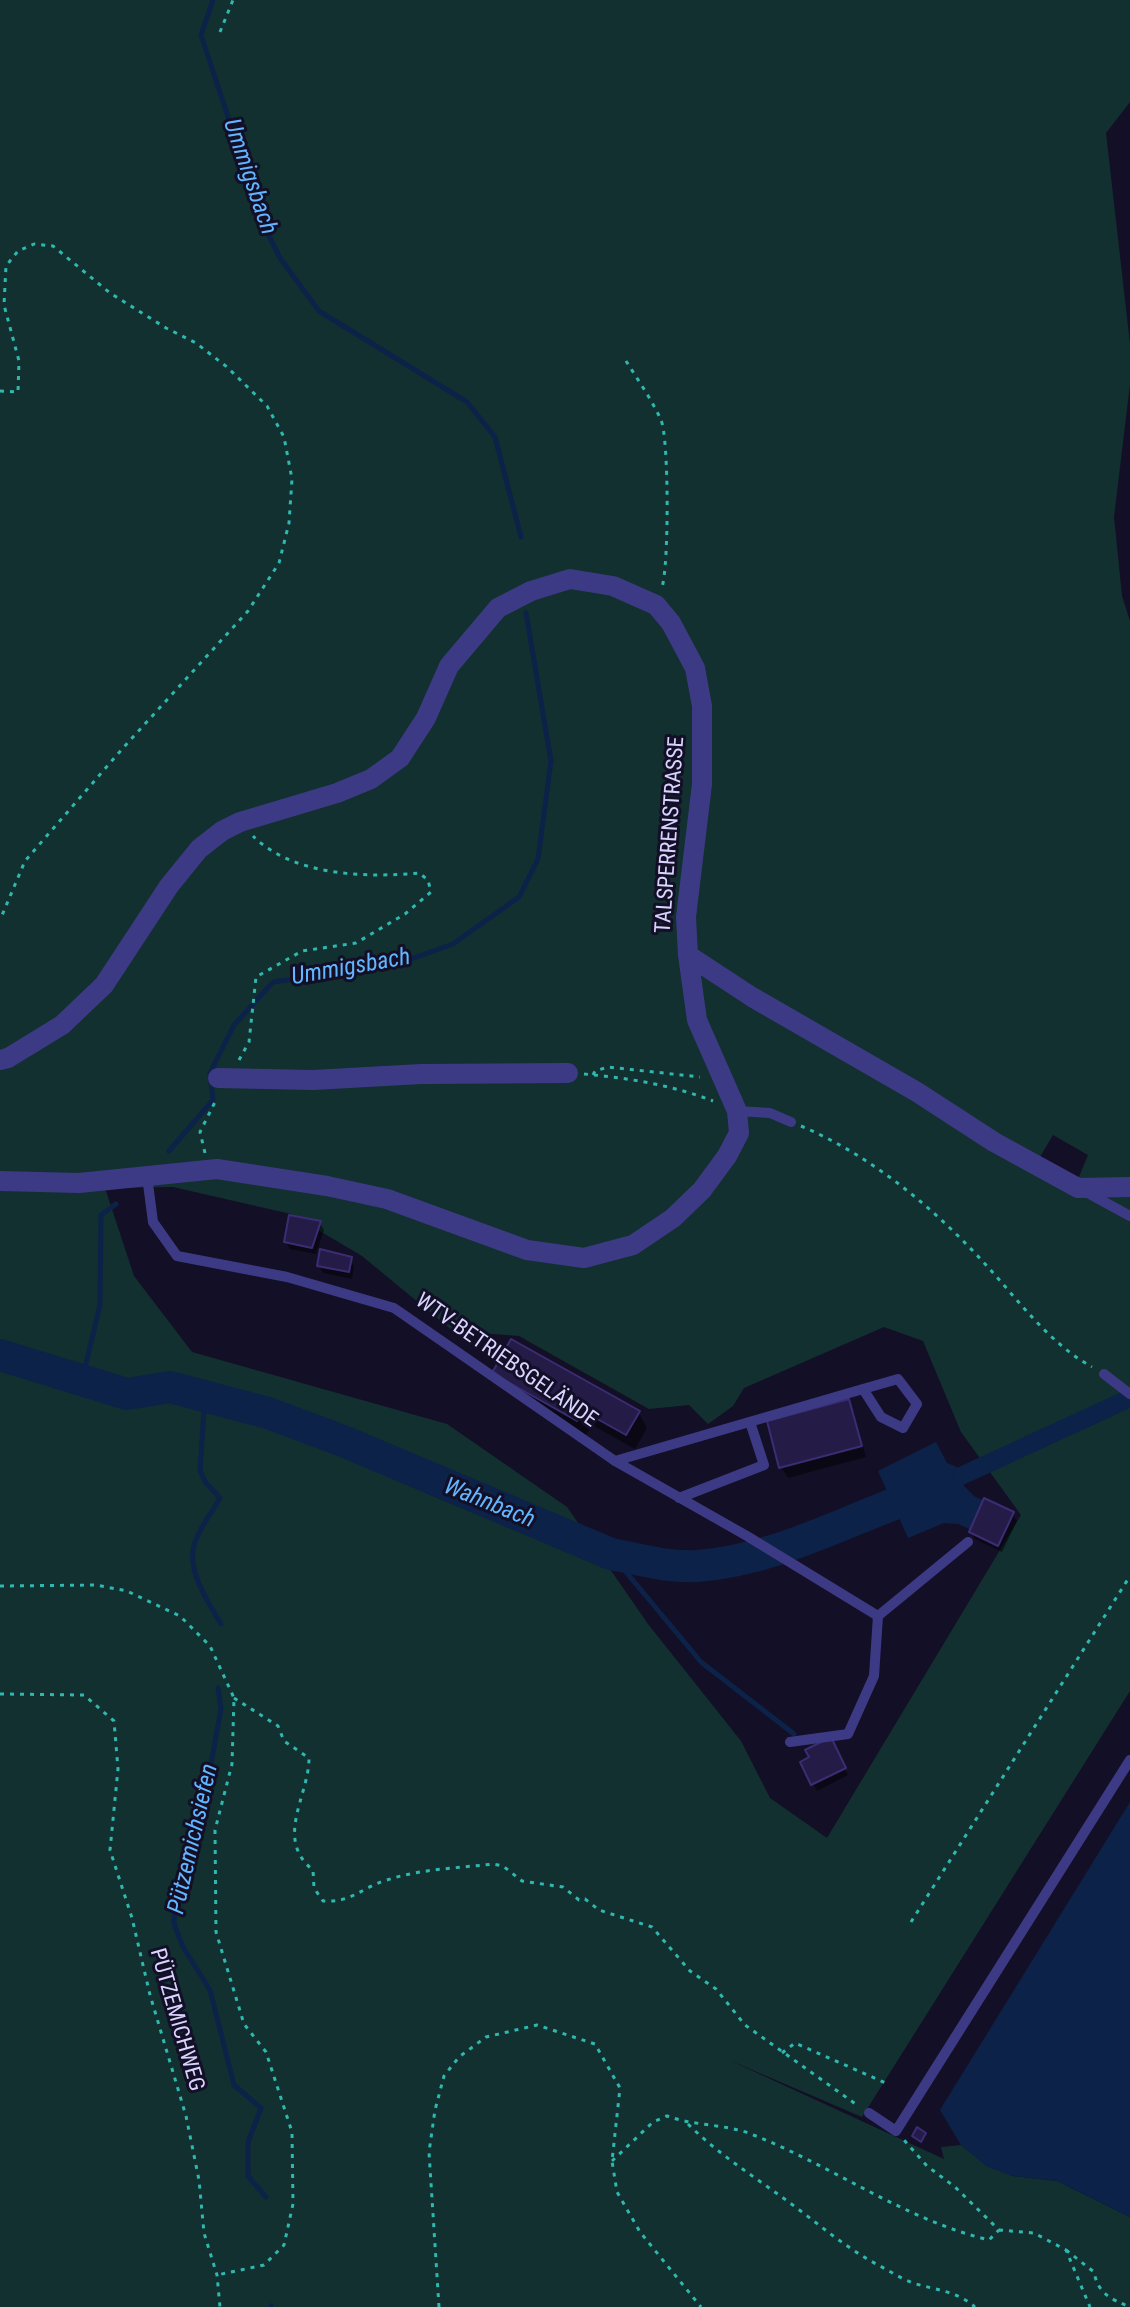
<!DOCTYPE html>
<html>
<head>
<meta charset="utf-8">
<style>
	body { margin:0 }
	canvas { display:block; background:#130f26 }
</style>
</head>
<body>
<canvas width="1130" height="2307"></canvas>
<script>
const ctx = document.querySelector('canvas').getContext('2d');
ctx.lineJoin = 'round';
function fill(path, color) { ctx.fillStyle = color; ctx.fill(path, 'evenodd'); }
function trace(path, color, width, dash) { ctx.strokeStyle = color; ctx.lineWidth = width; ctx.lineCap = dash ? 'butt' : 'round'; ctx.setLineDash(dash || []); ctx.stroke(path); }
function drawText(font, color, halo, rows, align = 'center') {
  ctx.font = font + ' "Roboto Condensed",sans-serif'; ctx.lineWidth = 6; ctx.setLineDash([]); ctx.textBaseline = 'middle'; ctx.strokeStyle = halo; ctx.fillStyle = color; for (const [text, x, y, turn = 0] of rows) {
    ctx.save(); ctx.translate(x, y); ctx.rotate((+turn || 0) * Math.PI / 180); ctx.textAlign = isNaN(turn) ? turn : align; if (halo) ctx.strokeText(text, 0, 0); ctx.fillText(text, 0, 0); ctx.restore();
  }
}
fill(new Path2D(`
	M 0,0 L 1130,0 L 1130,102 L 1106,133 L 1130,344 L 1130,384 L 1114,517 L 1122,596 L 1130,621 L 1130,1691 L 862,2117 L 729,2060 L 944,2159 L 941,2147 L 961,2145 L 987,2166 L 1013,2176 L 1057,2181 L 1130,2217 L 1130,2307 L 0,2307 ZM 1053,1135 L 1088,1155 L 1079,1177 L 1073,1184 L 1037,1162 ZM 173,1187 L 291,1214 L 362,1256 L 453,1331 L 519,1336 L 649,1409 L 689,1405 L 708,1424 L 733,1406 L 744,1388 L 884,1327 L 923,1341 L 961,1432 L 1021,1515 L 827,1838 L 770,1798 L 741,1741 L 648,1624 L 567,1507 L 447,1424 L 192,1352 L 134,1276 L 105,1188 Z`), '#12302f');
fill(new Path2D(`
	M 936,1442 L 947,1463 L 959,1468 L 978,1458 L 986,1471 L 962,1484 L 982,1504 L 972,1525 L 944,1523 L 908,1538 L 878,1471 Z
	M 1130,1802 L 1130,2217 L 1057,2181 L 1013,2176 L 986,2166 L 961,2145 L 940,2110 Z`), '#0c2248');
fill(new Path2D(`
	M 320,1223 L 324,1230 L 316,1254 L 290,1249 L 286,1242 Z
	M 350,1259 L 354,1266 L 352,1279 L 323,1273 L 319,1266 Z
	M 494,1373 L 639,1413 L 647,1428 L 635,1449 L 592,1425 L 586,1435 Z
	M 848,1401 L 854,1413 L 866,1457 L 788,1478 L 781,1467 Z
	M 1012,1514 L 1017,1521 L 1002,1552 L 975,1539 L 971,1532 Z
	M 830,1740 L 848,1775 L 817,1791 L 802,1763 Z`), '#0007');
trace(new Path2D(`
	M 213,0 L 201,35 L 264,226 L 280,258 L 319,311 L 467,402 L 495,437 L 521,537
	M 169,1151 L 213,1100 L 210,1073 L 234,1025 L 273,982 L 397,964 L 453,944 L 519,897 L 538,859 L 551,761 L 526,613
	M 82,1380 L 100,1305 L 101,1215 L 116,1204
	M 205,1395 L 200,1471 L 206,1483 L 220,1498 C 212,1512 200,1527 195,1542 C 185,1569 208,1602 221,1624
	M 611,1554 L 701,1662 L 794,1734
	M 218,1688 L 221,1709 L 191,1873 L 175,1904 L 174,1924 L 183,1947 L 210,1990 L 234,2085 L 261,2108 L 248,2142 L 248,2176 L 266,2197
	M 271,2306 L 271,2307`), '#0c2248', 5);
trace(new Path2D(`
	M 961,1476 L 1130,1398`), '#0c2248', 18);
trace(new Path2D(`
	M 0,1355 L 127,1394 L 170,1387 L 268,1413 L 343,1441 L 611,1554 C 638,1559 669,1568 697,1566 C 778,1560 850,1518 926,1492 L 977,1515`), '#0c2248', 32);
const building = new Path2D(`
	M 289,1215 L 321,1221 L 312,1248 L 284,1242 Z
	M 320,1249 L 352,1257 L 349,1272 L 317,1266 Z
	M 511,1339 L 640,1411 L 626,1435 L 583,1411 L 577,1421 L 492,1373 Z
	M 849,1399 L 862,1446 L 779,1468 L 767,1421 Z
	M 984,1498 L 1014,1512 L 998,1546 L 969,1532 Z
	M 831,1737 L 846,1768 L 811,1785 L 800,1762 L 809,1757 L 805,1750 Z
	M 917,2127 L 926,2133 L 921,2142 L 912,2136 Z`);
fill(building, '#241b47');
trace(building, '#3b2d73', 2);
trace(new Path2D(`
	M 220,32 L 233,0
	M 626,361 C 638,380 652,400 661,420 C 669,438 669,566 662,587
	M 0,391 L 18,392 L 19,361 L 4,305 L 6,266 L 18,251 L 34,244 L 53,246 L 110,293 L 166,328 L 196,343 L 227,367 L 267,406 L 284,437 L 292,479 L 289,523 L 279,563 L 248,611 L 123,748 L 25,861 L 0,920
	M 239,1060 L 249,1042 L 256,977 L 302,951 L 356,943 L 405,914 L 431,892 L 428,880 L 419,873 C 366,878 293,876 253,836
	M 584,1074 C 628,1078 672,1085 713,1101
	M 593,1075 L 595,1071 L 608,1067 L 700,1077
	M 801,1126 C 872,1156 935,1209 986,1265 C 1019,1301 1049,1343 1092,1367
	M 205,1153 L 200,1132 L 217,1098
	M 0,1586 L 96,1585 L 127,1591 L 180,1616 L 210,1646 L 234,1698 L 232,1764 L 215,1830 L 216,1932 L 244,2024 L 266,2052 L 292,2132 L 293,2204 L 284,2245 L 264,2265 L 217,2275
	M 0,1694 L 84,1695 L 114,1721 L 118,1769 L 110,1850 L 132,1918 L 150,1995 L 186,2116 L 199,2180 L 204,2233 L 217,2275 L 220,2307
	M 234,1698 L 278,1726 L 284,1741 L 309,1758 C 309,1796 274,1839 313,1870 L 314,1888 L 323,1901 C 352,1903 362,1887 387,1880 C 420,1869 458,1868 493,1864 L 503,1866 L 522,1881 L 563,1887 L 579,1900 L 585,1899 L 599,1910 L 652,1927 L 690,1971 L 716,1989 L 745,2025 L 857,2105
	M 911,1922 L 1130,1576
	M 782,2053 L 795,2043 L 888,2084
	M 688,2124 C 719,2155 755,2177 790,2203 C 820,2225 847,2249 880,2266 C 891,2272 902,2279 913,2283 C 935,2290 957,2291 975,2307
	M 612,2161 L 653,2122 L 667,2116 C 694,2126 726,2124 751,2134 C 833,2166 903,2219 989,2240 L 999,2230 L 955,2187 L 927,2166 L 904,2140
	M 999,2230 L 1034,2233 L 1066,2250 L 1090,2307
	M 1066,2250 L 1094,2272 C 1098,2294 1111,2299 1130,2307
	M 439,2307 L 429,2152 L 435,2110 L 444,2076 L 459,2057 L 486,2037 L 537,2025 L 595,2044 L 620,2088 L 612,2161 L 617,2192 L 640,2232 L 701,2307`), '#2fb8b0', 3, [4, 6]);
trace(new Path2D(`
	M 737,1111 L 770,1113 L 791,1122
	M 147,1176 L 153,1222 L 177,1256 L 287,1277 L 394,1308 L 615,1461 L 747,1536 L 878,1616
	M 1086,1192 L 1130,1216
	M 1104,1374 L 1130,1394
	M 615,1461 L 863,1389 L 898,1379 L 917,1404 L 903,1428 L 881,1417 L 863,1389
	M 679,1498 L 764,1465 L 750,1422
	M 790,1742 L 848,1734 L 874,1676 L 878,1616 L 968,1542
	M 869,2113 L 896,2131 L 1130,1760`), '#3d3a85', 10);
trace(new Path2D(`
	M 688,955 L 752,997 L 917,1092 L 994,1142 L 1078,1188 L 1130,1187
	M 0,1060 L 8,1058 L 62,1025 L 104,985 L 169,886 L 199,849 L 222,831 L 240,822 L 337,793 L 371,779 L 400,758 L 426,718 L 449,666 L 498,608 L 531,591 L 570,579 L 613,586 L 656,605 L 671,623 L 695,668 L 702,706 L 702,784 L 686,917 L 688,955 L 697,1020 L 737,1111 L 739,1133 L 727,1156 L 702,1190 L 673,1218 L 633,1245 L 584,1258 L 527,1250 L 387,1199 L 327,1186 L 217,1169 L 79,1183 L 0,1181
	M 313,1080 L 421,1074 L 568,1073`), '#3d3a85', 20);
trace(new Path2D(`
	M 218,1078 L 313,1080`), '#3d3a85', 20);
drawText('22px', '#d9d4ff', '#130f26', [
	["TALSPERRENSTRASSE",671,835,-86],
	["WTV-BETRIEBSGELÄNDE",506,1361,35],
	["PÜTZEMICHWEG",176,2020,74]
]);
drawText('italic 24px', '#62b6ff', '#130f26', [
	["Ummigsbach",249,177,71],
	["Ummigsbach",351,968,-10],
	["Wahnbach",489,1504,22],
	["Pützemichsiefen",194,1839,-77]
]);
</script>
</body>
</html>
